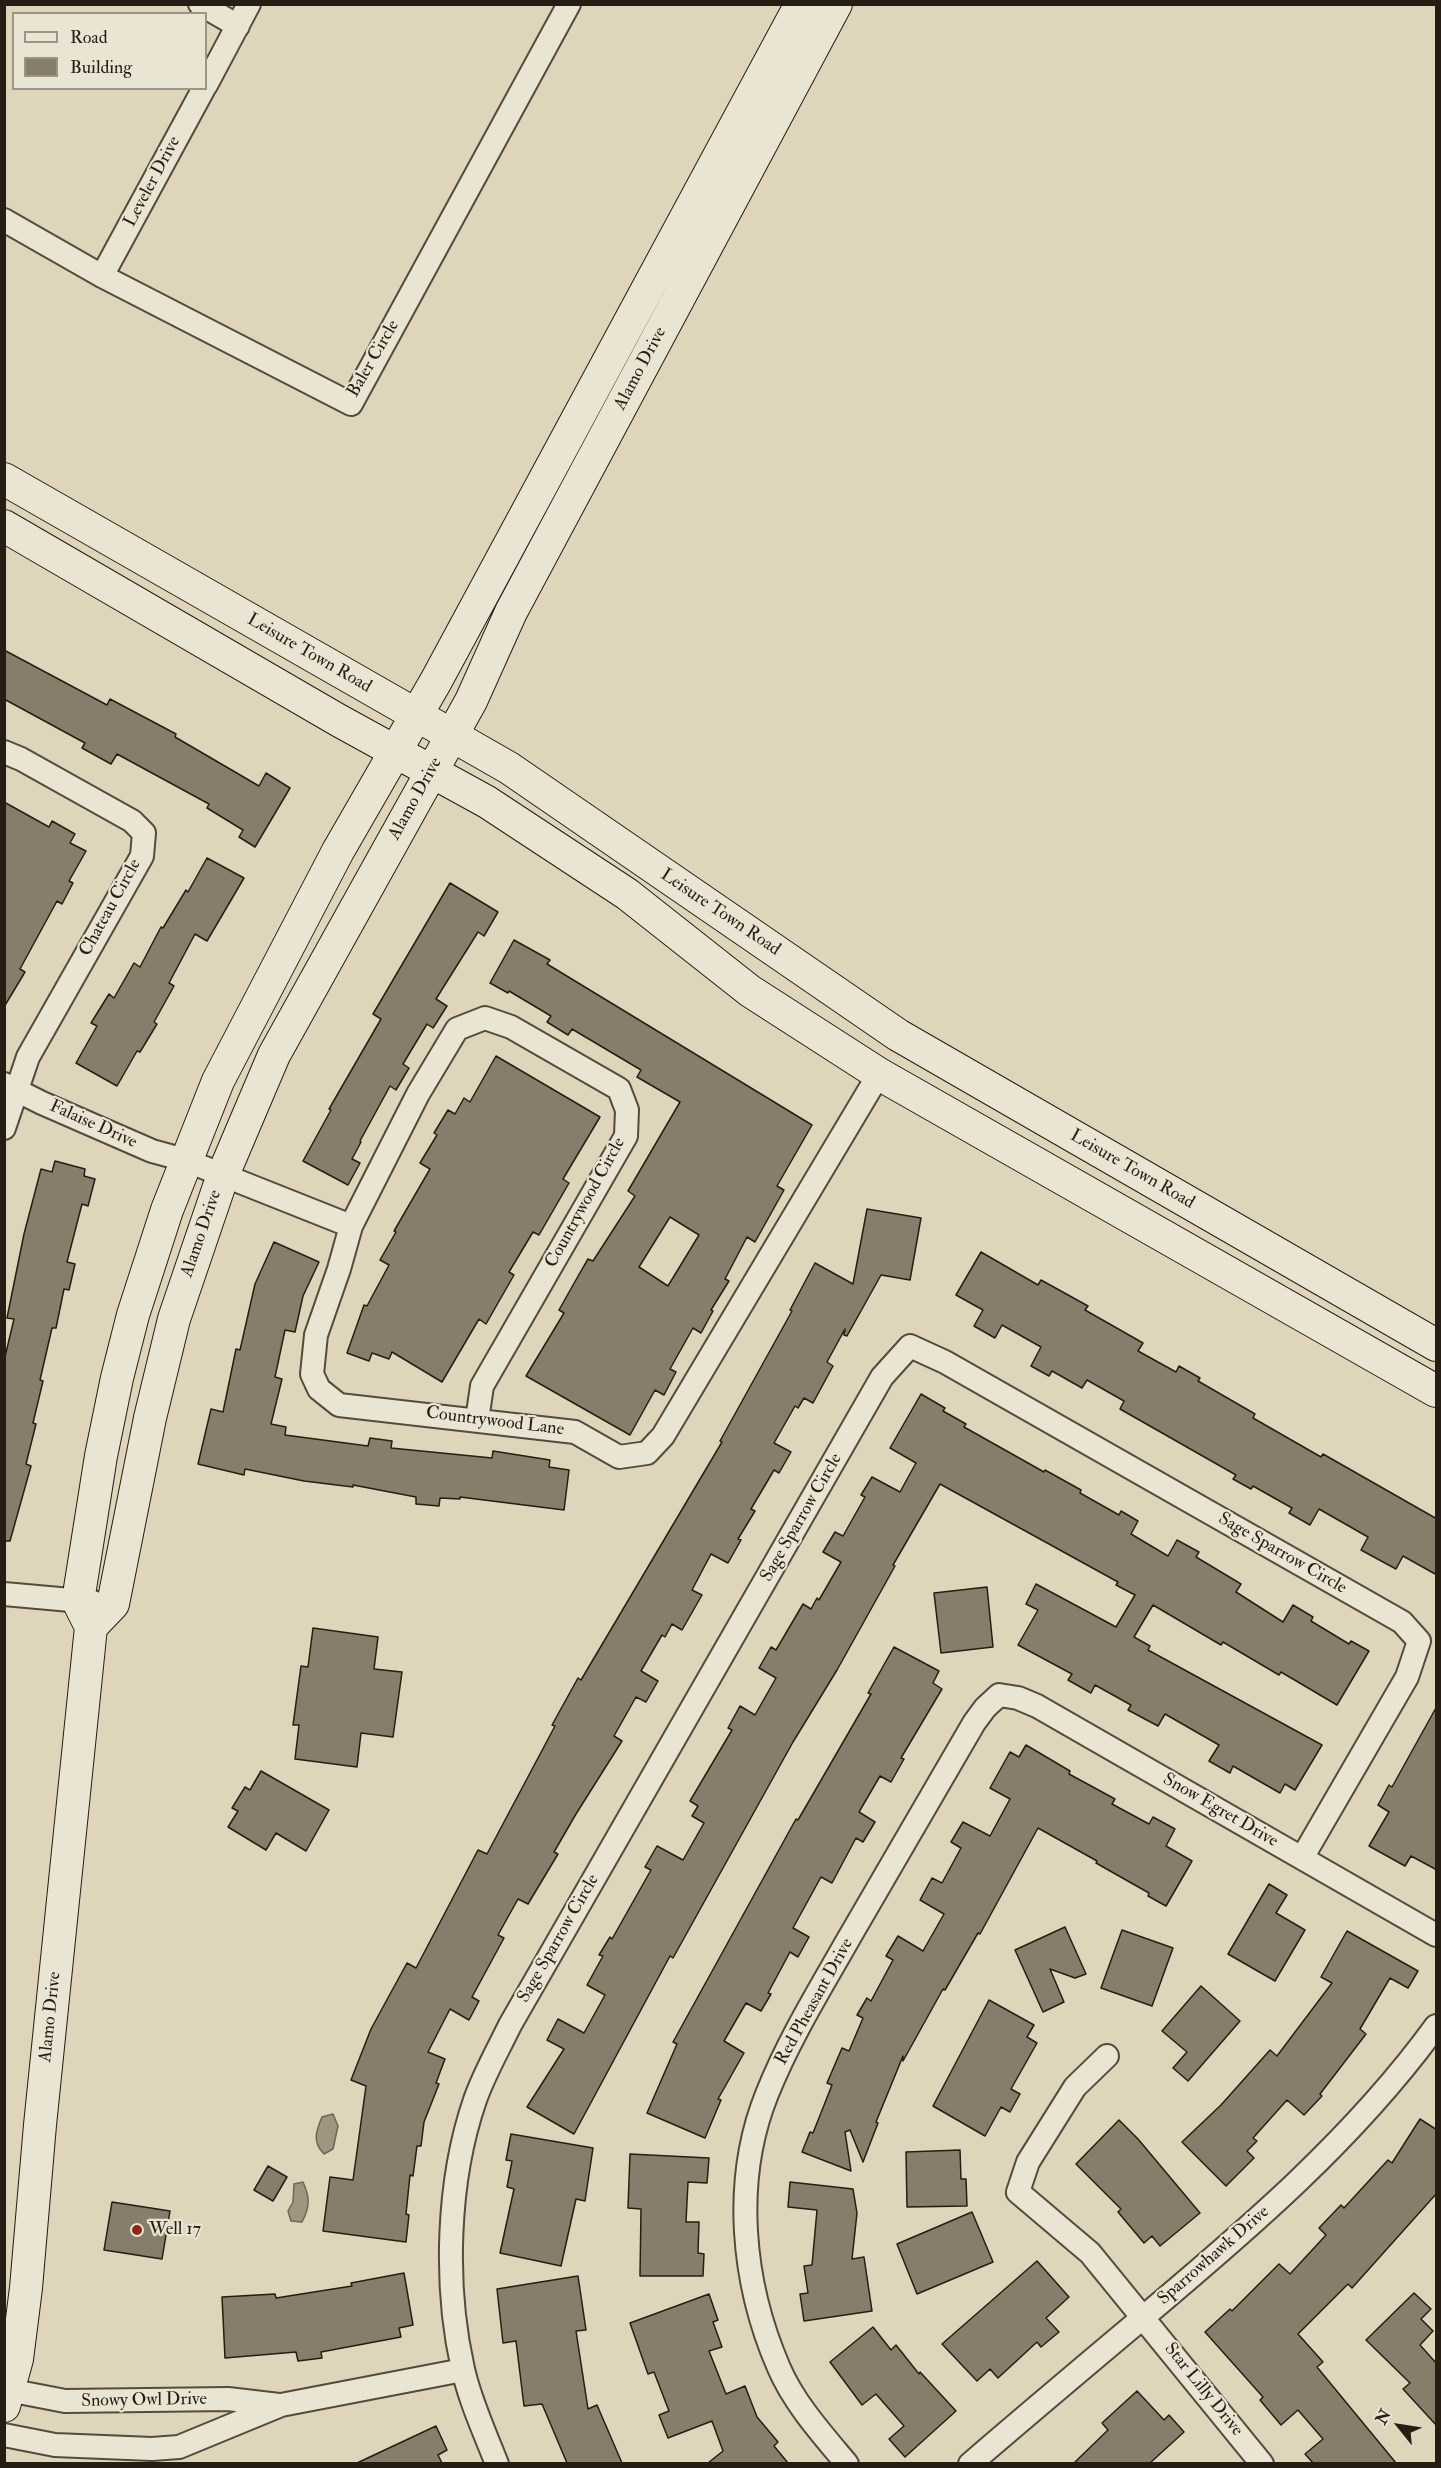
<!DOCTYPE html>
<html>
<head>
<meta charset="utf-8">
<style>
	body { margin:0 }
	#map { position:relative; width:1441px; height:2468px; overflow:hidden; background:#ded5bb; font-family:"IM FELL Double Pica",serif }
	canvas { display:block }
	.frame { position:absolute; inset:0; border:6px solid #261d14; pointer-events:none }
	.legend { position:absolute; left:12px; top:12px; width:195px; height:78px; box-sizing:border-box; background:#eae4d3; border:2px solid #9c9487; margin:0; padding:8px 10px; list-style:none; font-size:18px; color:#261d14 }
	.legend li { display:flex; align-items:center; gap:12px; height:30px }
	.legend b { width:30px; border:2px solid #9c9487 }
	.north { position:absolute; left:1369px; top:2396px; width:60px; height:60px; -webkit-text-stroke:4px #eae4d3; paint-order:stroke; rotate:300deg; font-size:16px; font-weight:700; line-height:24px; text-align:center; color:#261d14 }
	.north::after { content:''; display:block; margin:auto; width:21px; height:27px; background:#261d14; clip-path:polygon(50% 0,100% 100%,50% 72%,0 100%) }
</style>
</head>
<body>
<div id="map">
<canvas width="1441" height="2468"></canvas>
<div class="frame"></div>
<ul class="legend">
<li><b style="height:8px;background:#eae4d3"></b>Road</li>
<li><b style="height:16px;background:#867d6b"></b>Building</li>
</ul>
<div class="north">N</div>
</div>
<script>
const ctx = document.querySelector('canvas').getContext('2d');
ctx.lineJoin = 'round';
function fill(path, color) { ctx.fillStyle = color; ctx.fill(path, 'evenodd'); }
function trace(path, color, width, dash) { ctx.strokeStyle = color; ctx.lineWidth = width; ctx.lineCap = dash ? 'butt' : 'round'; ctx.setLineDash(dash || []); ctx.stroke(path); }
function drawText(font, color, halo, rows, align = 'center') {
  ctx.font = font + ' "IM FELL Double Pica",serif'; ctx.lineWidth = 4.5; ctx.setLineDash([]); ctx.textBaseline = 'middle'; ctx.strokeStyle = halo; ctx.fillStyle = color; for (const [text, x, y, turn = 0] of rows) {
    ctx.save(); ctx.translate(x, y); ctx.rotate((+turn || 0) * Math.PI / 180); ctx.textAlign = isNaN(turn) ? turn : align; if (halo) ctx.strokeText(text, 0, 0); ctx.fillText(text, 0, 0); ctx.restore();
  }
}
const water = new Path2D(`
	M 333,2114 L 338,2126 L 333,2149 L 324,2154 C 312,2142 316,2131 322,2117 Z
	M 303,2182 C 310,2197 310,2207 302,2222 L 291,2221 L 288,2211 L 293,2202 L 294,2184 Z`);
fill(water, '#9f9682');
trace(water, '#6f6656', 1.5);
const building = new Path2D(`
	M 4,650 L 107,705 L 110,699 L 176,734 L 175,737 L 259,786 L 266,773 L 290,788 L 255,847 L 239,837 L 243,830 L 207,808 L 209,804 L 117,754 L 111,764 L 82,748 L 85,743 L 4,699 Z
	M 4,802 L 49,827 L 52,821 L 75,834 L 70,843 L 86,851 L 69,881 L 73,883 L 62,904 L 57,901 L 20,969 L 25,972 L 4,1007 Z
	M 207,858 L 244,878 L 207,941 L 195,934 L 169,983 L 174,986 L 154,1022 L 157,1024 L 140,1052 L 137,1051 L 117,1086 L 76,1063 L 97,1026 L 91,1023 L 109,994 L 114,998 L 134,963 L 140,967 L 161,927 L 163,928 L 186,890 L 188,892 Z
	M 450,883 L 498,912 L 484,936 L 478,932 L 436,999 L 447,1006 L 433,1028 L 427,1024 L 403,1064 L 409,1068 L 396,1090 L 390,1086 L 360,1141 L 361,1142 L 352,1159 L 360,1163 L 348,1185 L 303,1161 L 331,1110 L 329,1109 L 381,1019 L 373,1014 Z
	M 514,940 L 550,960 L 547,964 L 812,1125 L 777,1186 L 784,1190 L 755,1242 L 747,1237 L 725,1279 L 729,1281 L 711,1310 L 713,1311 L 701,1333 L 693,1328 L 670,1369 L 676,1372 L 664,1395 L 655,1390 L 630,1435 L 526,1376 L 564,1313 L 559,1310 L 577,1278 L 588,1259 L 593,1261 L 635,1196 L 628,1191 L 680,1102 L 637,1077 L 641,1070 L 572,1029 L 568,1035 L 547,1022 L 551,1016 L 509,991 L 508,993 L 490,983 ZM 670,1217 L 699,1235 L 668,1286 L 639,1267 Z
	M 496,1056 L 600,1117 L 563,1179 L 569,1183 L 539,1235 L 533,1232 L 509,1272 L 514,1275 L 486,1324 L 479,1319 L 442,1382 L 392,1352 L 389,1359 L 372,1353 L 369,1361 L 347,1353 L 364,1305 L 367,1306 L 389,1265 L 380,1260 L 396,1232 L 394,1231 L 430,1169 L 420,1163 L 437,1135 L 434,1133 L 448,1110 L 455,1114 L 464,1098 L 470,1102 Z
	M 55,1161 L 85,1169 L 84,1176 L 95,1179 L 88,1206 L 82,1204 L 67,1262 L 75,1264 L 69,1290 L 64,1289 L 56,1328 L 52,1328 L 40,1380 L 43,1381 L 33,1423 L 36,1424 L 26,1464 L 31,1466 L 10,1541 L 4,1541 L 4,1361 L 14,1319 L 7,1318 L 24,1234 L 41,1169 L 52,1172 Z
	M 867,1209 L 921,1218 L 910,1280 L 881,1275 L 847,1336 L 844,1335 L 845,1329 L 827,1362 L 833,1366 L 813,1403 L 804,1398 L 798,1408 L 795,1406 L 774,1443 L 791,1452 L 779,1473 L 774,1470 L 751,1509 L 755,1511 L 738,1539 L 741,1540 L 728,1563 L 711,1554 L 692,1590 L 702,1595 L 682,1630 L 672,1624 L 665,1637 L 662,1635 L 641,1671 L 658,1681 L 646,1702 L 636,1697 L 614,1736 L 622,1741 L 576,1814 L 554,1852 L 558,1854 L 528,1904 L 518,1899 L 498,1935 L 504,1938 L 472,1997 L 479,2001 L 469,2020 L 450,2009 L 428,2052 L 445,2059 L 436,2083 L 439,2084 L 424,2122 L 421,2146 L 417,2146 L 413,2176 L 410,2175 L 406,2214 L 409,2215 L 406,2242 L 323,2231 L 330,2177 L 353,2180 L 366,2086 L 351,2080 L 371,2029 L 407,1963 L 416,1968 L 478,1850 L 487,1854 L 555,1726 L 552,1725 L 578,1678 L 581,1680 L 722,1442 L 720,1441 L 792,1311 L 790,1310 L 815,1263 L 853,1284 Z
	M 274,1242 L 319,1262 L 303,1296 L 295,1332 L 285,1330 L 275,1377 L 282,1379 L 271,1424 L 286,1427 L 285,1435 L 368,1446 L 370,1438 L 392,1441 L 391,1448 L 492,1458 L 493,1451 L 550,1460 L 549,1467 L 569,1470 L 564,1510 L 460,1497 L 460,1499 L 440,1498 L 439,1506 L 416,1504 L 416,1497 L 353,1485 L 353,1487 L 304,1481 L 245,1469 L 244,1475 L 198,1464 L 211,1409 L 223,1412 L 236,1349 L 240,1350 L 255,1284 Z
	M 981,1252 L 1038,1285 L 1041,1280 L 1088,1306 L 1085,1310 L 1143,1343 L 1138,1351 L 1176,1372 L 1179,1366 L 1200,1378 L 1198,1381 L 1255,1414 L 1253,1418 L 1321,1457 L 1323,1454 L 1437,1519 L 1437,1575 L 1403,1556 L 1396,1569 L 1361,1550 L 1368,1537 L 1319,1509 L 1310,1525 L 1289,1513 L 1292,1508 L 1253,1486 L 1251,1489 L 1233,1479 L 1236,1475 L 1120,1409 L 1124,1401 L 1087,1380 L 1082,1388 L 1052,1371 L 1049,1376 L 1031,1366 L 1041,1347 L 1002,1325 L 995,1338 L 974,1326 L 983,1310 L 956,1295 Z
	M 921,1394 L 945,1408 L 943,1411 L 966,1424 L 964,1427 L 1044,1472 L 1045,1470 L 1081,1490 L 1080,1493 L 1119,1515 L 1121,1511 L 1138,1521 L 1131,1534 L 1168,1556 L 1177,1540 L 1199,1552 L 1196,1557 L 1241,1584 L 1236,1592 L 1283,1622 L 1293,1605 L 1313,1617 L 1311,1621 L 1349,1644 L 1351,1641 L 1369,1651 L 1337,1705 L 1281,1672 L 1279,1675 L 1223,1642 L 1221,1645 L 1153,1605 L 1134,1637 L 1150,1646 L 1148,1650 L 1322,1745 L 1295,1790 L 1285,1784 L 1280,1793 L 1233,1766 L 1230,1773 L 1209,1761 L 1219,1745 L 1165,1714 L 1158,1726 L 1128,1710 L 1131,1705 L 1095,1685 L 1091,1693 L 1068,1680 L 1072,1674 L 1018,1645 L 1038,1610 L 1026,1604 L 1036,1584 L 1116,1627 L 1135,1595 L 1116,1585 L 1118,1582 L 940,1484 L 893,1565 L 895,1566 L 837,1670 L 793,1742 L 673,1958 L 670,1956 L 574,2134 L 527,2107 L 564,2049 L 547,2040 L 558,2019 L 584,2033 L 605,1995 L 587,1985 L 603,1956 L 599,1955 L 610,1937 L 612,1939 L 651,1870 L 645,1867 L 657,1846 L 683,1860 L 704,1823 L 692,1816 L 698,1806 L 690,1801 L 732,1730 L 728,1728 L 740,1706 L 755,1715 L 776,1678 L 759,1668 L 771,1647 L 776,1650 L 803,1604 L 811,1609 L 817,1598 L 819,1600 L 841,1562 L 823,1552 L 835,1532 L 843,1536 L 865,1497 L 861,1495 L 872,1477 L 900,1492 L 916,1463 L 890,1448 Z
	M 987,1587 L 993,1647 L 941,1653 L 934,1593 Z
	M 313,1628 L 378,1637 L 374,1669 L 402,1672 L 393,1737 L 361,1733 L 357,1767 L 295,1759 L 299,1725 L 293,1725 L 301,1666 L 308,1667 Z
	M 894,1647 L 939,1671 L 933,1683 L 942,1689 L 901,1758 L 904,1759 L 891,1782 L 880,1776 L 859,1812 L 875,1822 L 863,1842 L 856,1838 L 832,1883 L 821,1877 L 793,1928 L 809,1937 L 798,1957 L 790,1952 L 768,1993 L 771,1994 L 761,2011 L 746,2003 L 724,2041 L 744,2053 L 718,2099 L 721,2100 L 705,2138 L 647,2113 L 677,2044 L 673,2042 L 796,1819 L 798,1820 L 871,1694 L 868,1693 Z
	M 1437,1706 L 1437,1870 L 1411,1856 L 1405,1866 L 1369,1846 L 1389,1812 L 1378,1805 L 1389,1785 L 1392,1787 Z
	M 1026,1745 L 1070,1771 L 1069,1774 L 1115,1799 L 1112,1804 L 1149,1824 L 1153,1817 L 1175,1829 L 1166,1846 L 1192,1861 L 1166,1906 L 1148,1896 L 1149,1893 L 1096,1863 L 1097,1861 L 1038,1828 L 980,1934 L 978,1933 L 945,1990 L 943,1989 L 903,2061 L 903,2056 L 876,2122 L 878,2123 L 863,2162 L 850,2130 L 845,2132 L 851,2171 L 802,2152 L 810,2132 L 813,2133 L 832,2085 L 827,2083 L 842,2048 L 849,2051 L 863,2018 L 857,2015 L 867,1998 L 871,2001 L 893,1960 L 886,1956 L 898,1936 L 923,1951 L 944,1914 L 920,1900 L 932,1878 L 942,1883 L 961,1848 L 951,1842 L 963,1822 L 990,1836 L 1010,1799 L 990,1788 L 1010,1752 L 1019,1757 Z
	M 261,1771 L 329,1810 L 306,1851 L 276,1833 L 266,1850 L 228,1827 L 238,1811 L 232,1808 L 245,1787 L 250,1790 Z
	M 1269,1884 L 1287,1895 L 1276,1913 L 1305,1930 L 1275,1981 L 1228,1954 Z
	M 1065,1927 L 1086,1974 L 1075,1978 L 1050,1969 L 1064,2002 L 1043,2012 L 1015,1950 Z
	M 1122,1930 L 1173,1948 L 1152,2006 L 1101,1988 Z
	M 1347,1931 L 1418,1971 L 1408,1988 L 1390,1978 L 1360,2029 L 1366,2034 L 1320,2094 L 1322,2096 L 1304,2115 L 1287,2100 L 1253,2138 L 1257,2141 L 1247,2151 L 1254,2158 L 1226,2186 L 1182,2142 L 1221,2105 L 1270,2050 L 1277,2056 L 1332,1983 L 1321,1977 Z
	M 1201,1986 L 1240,2021 L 1188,2081 L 1173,2068 L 1187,2052 L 1162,2031 Z
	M 989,2000 L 1034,2025 L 1027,2037 L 1037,2043 L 1011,2089 L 1020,2094 L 1010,2112 L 1001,2107 L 985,2136 L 933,2106 Z
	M 1420,2119 L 1437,2130 L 1437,2193 L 1352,2288 L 1348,2284 L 1298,2334 L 1323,2362 L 1317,2367 L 1396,2463 L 1313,2463 L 1305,2454 L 1323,2439 L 1298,2410 L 1281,2425 L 1260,2400 L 1263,2397 L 1205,2332 L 1230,2309 L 1232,2311 L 1279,2264 L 1290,2274 L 1326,2235 L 1319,2228 L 1341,2205 L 1344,2208 L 1388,2160 L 1392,2163 Z
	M 1119,2120 L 1138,2139 L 1200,2213 L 1160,2246 L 1152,2236 L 1144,2243 L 1118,2212 L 1121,2209 L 1076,2164 Z
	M 511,2134 L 593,2148 L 585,2201 L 576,2199 L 561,2266 L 500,2253 L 514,2189 L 507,2187 L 512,2161 L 506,2160 Z
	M 960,2150 L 961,2179 L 966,2179 L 967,2206 L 907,2207 L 906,2152 Z
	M 630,2154 L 709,2158 L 707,2183 L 688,2182 L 686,2222 L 699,2222 L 698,2253 L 704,2254 L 703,2276 L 640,2276 L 641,2209 L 628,2208 Z
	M 268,2166 L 287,2177 L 273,2201 L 254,2190 Z
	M 790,2182 L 853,2189 L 857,2213 L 852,2259 L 864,2257 L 872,2311 L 804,2321 L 800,2294 L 808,2293 L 804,2266 L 812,2265 L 817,2210 L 788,2207 Z
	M 112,2202 L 170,2211 L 162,2259 L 104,2250 Z
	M 972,2212 L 993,2262 L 917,2294 L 897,2244 Z
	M 1037,2261 L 1069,2297 L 1046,2318 L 1059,2332 L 1041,2347 L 1037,2342 L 998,2378 L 990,2369 L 977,2381 L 942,2344 Z
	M 404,2273 L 413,2325 L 399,2328 L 401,2337 L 321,2352 L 322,2358 L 298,2361 L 296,2352 L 225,2358 L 222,2297 L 275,2294 L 276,2298 L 352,2286 L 351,2283 Z
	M 578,2276 L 586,2330 L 576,2331 L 588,2409 L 597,2405 L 622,2463 L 567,2463 L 542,2404 L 524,2406 L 516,2341 L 503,2343 L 497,2289 Z
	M 1414,2293 L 1431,2309 L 1421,2319 L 1433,2331 L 1420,2345 L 1437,2364 L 1437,2426 L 1403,2389 L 1410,2383 L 1366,2340 Z
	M 709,2294 L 718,2320 L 713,2322 L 722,2347 L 709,2351 L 726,2394 L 745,2386 L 757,2417 L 778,2442 L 774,2446 L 788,2463 L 708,2463 L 723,2451 L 712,2421 L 668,2438 L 659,2415 L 669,2411 L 654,2372 L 648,2374 L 630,2323 Z
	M 873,2327 L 891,2350 L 896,2345 L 919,2374 L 920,2372 L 956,2411 L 905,2457 L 889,2439 L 904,2426 L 876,2394 L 862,2405 L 830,2362 Z
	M 1137,2391 L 1164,2420 L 1169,2415 L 1184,2432 L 1150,2463 L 1074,2463 L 1108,2430 L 1102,2423 Z
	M 436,2426 L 447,2450 L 438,2455 L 442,2463 L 357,2463 Z`);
fill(building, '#867d6b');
trace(building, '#261d14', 1.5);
const minor = new Path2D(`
	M 200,4 L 238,26
	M 206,85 L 249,4
	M 4,220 L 102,276 L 351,404 L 569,4
	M 102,276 L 204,88
	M 4,752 L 21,759 L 132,821 L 144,833 L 142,856 L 28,1057 L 4,1128
	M 4,1084 L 42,1103 L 152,1151 L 185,1160 L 351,1226
	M 477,1420 L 482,1386 L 626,1136 L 627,1110 L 619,1089 L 511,1027 L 485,1018 L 457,1029 L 418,1094 L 351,1226 L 339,1269 L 316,1335 L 312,1374 L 319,1389 L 339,1405 L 575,1432 L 619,1457 L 647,1453 L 663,1436 L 879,1074
	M 4,1594 L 93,1602
	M 1107,2056 L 1075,2087 L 1028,2162 L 1018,2192 L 1090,2253 L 1262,2464
	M 8,2390 L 65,2401 L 228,2399 L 279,2405
	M 4,2435 L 55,2445 L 152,2449 L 179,2447 L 281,2405 L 463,2370
	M 497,2464 C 485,2433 470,2401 463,2369 C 444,2286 447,2181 475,2100 C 484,2074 498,2050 510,2025 L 882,1377 L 910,1346 L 945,1362 L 1402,1622 L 1419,1641 L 1407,1677 L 1302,1858
	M 847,2464 C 822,2434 794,2403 779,2368 C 742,2283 732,2181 767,2094 C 789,2039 820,1989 849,1938 C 891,1866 933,1794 974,1723 L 985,1708 L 999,1695 L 1018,1698 L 1037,1706 L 1436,1935
	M 970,2464 C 1027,2415 1084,2367 1140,2320 C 1247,2230 1354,2139 1436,2026`);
const secondary = new Path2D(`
	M 4,479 L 509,768 L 898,1035 L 1436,1345
	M 4,526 L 338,720 L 487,802 L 627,894 L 750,991 L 879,1074 L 1436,1391
	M 91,1627 L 113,1604 L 150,1418 L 174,1319 L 223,1175 L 274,1055 L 471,701 L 511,612 L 836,4
	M 4,2406 L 17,2359 L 26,2288 L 40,2125 L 91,1627 L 78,1601 L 101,1456 L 117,1378 L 133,1315 L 167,1210 L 218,1081 L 338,851 L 436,681 L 801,4`);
trace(minor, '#544b3e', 26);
trace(secondary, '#261d14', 34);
trace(minor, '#eae4d3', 22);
trace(secondary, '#eae4d3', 32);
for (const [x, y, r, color] of [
	[137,2230,6,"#8f2418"]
]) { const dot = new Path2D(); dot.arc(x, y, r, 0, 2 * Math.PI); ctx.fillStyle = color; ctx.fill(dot); trace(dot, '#eae4d3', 2); }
drawText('18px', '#261d14', '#eae4d3', [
	["Leveler Drive",153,182,-62],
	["Baler Circle",374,359,-60],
	["Alamo Drive",641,369,-62],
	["Leisure Town Road",309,654,30],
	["Alamo Drive",416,799,-61],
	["Chateau Circle",111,908,-61],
	["Leisure Town Road",720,913,34],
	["Falaise Drive",93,1125,24],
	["Leisure Town Road",1132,1170,30],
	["Countrywood Circle",586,1203,-61],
	["Alamo Drive",202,1234,-71],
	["Countrywood Lane",495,1422,7],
	["Sage Sparrow Circle",802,1518,-60],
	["Sage Sparrow Circle",1282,1554,30],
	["Snow Egret Drive",1220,1811,30],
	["Sage Sparrow Circle",559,1939,-60],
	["Red Pheasant Drive",815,2002,-61],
	["Alamo Drive",51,2017,-84],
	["Sparrowhawk Drive",1214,2256,-41],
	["Star Lilly Drive",1203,2390,51],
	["Snowy Owl Drive",144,2401,-1]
]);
drawText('18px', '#261d14', '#eae4d3', [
	["Well 17",149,2230]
], 'left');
</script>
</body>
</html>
